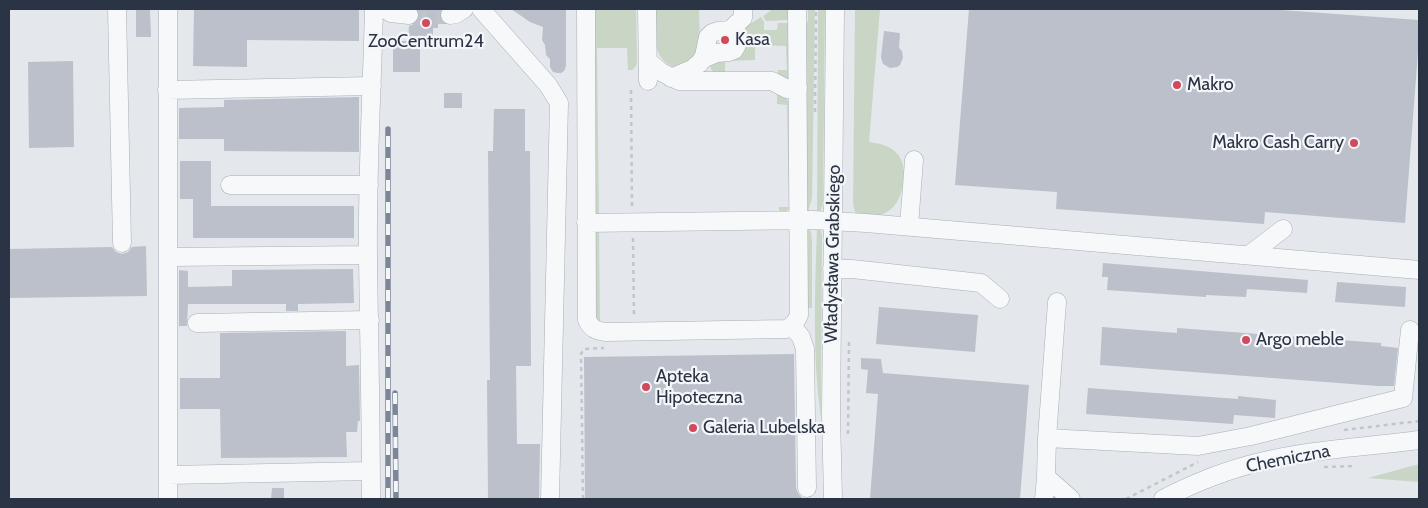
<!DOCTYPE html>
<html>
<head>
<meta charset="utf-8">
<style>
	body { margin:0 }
	#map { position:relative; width:1428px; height:508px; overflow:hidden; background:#e4e7ec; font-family:Cabin,sans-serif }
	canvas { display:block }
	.frame { position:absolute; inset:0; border:10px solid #2b3445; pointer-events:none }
</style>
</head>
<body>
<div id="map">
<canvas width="1428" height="508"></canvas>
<div class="frame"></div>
</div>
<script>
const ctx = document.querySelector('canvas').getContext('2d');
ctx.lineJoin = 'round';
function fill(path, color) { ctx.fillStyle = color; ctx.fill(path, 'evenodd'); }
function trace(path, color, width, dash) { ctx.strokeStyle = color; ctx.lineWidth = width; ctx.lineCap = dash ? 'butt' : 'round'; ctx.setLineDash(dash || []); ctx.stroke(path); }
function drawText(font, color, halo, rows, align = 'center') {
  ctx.font = font + ' Cabin,sans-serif'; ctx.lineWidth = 4.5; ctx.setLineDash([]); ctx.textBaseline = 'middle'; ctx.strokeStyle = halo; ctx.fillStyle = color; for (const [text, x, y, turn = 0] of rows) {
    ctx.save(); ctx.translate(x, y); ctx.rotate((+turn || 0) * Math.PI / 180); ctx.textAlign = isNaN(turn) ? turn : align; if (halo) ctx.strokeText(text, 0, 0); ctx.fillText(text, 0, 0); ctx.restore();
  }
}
fill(new Path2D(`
	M 593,9 L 636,9 L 637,60 C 637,65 636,67 632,70 L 628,70 L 627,48 L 597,48 L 599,216 L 596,216 L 592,205 Z
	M 655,9 L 699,9 L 700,46 L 696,57 L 677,68 C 650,61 655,30 655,9 Z
	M 773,9 L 791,9 L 788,20 L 766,21 L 763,16 Z
	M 808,9 L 815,9 L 812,198 L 808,212 L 806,210 L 806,26 L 808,20 Z
	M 818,9 L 825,9 L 823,203 L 821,210 L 817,213 Z
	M 855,9 L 880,9 L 869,142 C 895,145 907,156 903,183 C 900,210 880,223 855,212 L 853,204 Z
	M 761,17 L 764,22 L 764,30 L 777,30 L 778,23 L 789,23 L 790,80 L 788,80 L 778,75 L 778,70 L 787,70 L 786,46 L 755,45 L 755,60 L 725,61 L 725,72 L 736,72 L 735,73 L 714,73 L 711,69 L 710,64 L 742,43 L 749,43 L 749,35 L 742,34 L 745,27 Z
	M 777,93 L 785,96 L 790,105 L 791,206 C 788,211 785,212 779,212 L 779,207 L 789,207 L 787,105 L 777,104 Z
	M 817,227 L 821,231 L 822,236 L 821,418 C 812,355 815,291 817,227 Z
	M 808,228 L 811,232 L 812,241 L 812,308 L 806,308 L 806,230 Z
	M 599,229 L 609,230 L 609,231 L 599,231 L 600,323 L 610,323 L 608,325 L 599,324 L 593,318 L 592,238 L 593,234 Z
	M 1419,464 L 1419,482 L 1368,478 Z`), '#c9d6c5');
fill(new Path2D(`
	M 136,9 L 150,9 L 151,37 L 136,37 Z
	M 194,9 L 359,9 L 359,41 L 247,40 L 247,67 L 193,66 Z
	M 417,9 L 442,9 L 440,16 L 442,22 L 438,22 L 438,28 L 433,28 L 433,45 L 420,45 L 420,72 L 393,72 L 393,41 L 408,41 L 409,26 L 414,24 L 417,22 L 419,17 Z
	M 511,9 L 566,9 L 566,66 L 564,71 L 561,73 L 558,73 L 553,72 L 550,67 L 550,59 L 546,55 L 545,45 L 542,40 L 543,27 L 530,22 Z
	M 969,9 L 1053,9 L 1077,10 L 1077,9 L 1281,9 L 1281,10 L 1419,20 L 1419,38 L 1405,223 L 1265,212 L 1264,224 L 1056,209 L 1057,192 L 955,185 Z
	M 884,31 L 900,33 L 899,48 L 902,51 L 903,58 L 900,65 L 897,67 L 890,68 L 883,64 L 882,61 L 881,57 Z
	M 73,61 L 74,147 L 29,148 L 28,62 Z
	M 444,93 L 462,93 L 462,108 L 444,108 Z
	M 359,97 L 359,152 L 224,151 L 224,139 L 179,139 L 179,108 L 224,107 L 224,100 Z
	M 494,109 L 525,109 L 525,151 L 530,151 L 531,366 L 516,366 L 517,444 L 540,444 L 539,499 L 488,499 L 487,380 L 490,380 L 488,151 L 493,151 Z
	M 180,161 L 211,161 L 211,206 L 354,206 L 354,238 L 193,238 L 193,199 L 180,199 Z
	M 146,246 L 147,296 L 9,298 L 9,249 L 112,247 L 116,252 L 122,254 L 128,252 L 132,247 Z
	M 1103,263 L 1308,280 L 1307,293 L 1247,289 L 1246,297 L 1206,295 L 1206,297 L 1107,290 L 1108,277 L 1102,277 Z
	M 353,269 L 354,303 L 298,304 L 298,311 L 286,311 L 286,304 L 188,304 L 187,326 L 179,326 L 179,270 L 188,271 L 188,287 L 232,286 L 232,270 Z
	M 1337,282 L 1406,287 L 1405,307 L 1335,302 Z
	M 879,307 L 978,315 L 975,352 L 876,344 Z
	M 1102,327 L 1177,333 L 1177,328 L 1381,343 L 1381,346 L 1398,348 L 1394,386 L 1378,386 L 1100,365 Z
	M 346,331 L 346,366 L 359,365 L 360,421 L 358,421 L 357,432 L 346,432 L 347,457 L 221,458 L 220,409 L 180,409 L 180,378 L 220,378 L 220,333 Z
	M 794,354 L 796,488 L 798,493 L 802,498 L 802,499 L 585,499 L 584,357 Z
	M 861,358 L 881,359 L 883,373 L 1029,385 L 1020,499 L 870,499 L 878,394 L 866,393 L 868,370 L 861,369 Z
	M 1088,388 L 1238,399 L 1238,396 L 1276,400 L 1275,418 L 1234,415 L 1233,424 L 1086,414 Z
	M 272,488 L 284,488 L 284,499 L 271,499 Z`), '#bbc0ca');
trace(new Path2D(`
	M 409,15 L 450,15`), '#bfc3cb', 18, [18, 9]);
const minor = new Path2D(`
	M 117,9 L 122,243
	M 168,9 L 168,499
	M 385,9 L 391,13 L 409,15
	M 481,9 L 548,85 L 559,103 L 550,499
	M 586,9 L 587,320 C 591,329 597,331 606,332 L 786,329 C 793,326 796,322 799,315 L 797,9
	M 647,9 L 648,81
	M 450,15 L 456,14 L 464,9
	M 649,62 L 661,72 L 679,81 L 772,81 L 787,89 L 798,88
	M 699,64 L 704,56 L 708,37 L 712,33 L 718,31 L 730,30 L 743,18 L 743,9
	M 671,78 L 692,69 L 705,58 L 717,53 L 729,52 L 734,50 L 737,45 L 736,24
	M 167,90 L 372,86
	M 230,185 L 369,185
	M 586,223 L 813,220 L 866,223 L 1419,270
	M 909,226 L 914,160
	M 1249,255 L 1283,229
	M 168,257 L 368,255
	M 832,269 L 852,269 L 981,283 L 1000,299
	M 1057,302 L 1047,438 L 1046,477 L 1071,499
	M 197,323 L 370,320
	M 792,326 L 801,337 L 805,349 L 807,488
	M 1047,438 L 1198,446 L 1251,436 L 1403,398 L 1410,330
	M 168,475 L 371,471
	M 371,499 C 371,418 369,337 368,256 C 367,174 372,91 374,9
	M 833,499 L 831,415 L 835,9
	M 1044,499 L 1046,477
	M 1163,499 C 1194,483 1226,470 1260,462 C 1312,449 1366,447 1419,440`);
trace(minor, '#a9aeb7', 19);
trace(new Path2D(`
	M 631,90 L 632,208
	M 815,112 L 816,9
	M 633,238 L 634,318
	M 1344,430 L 1419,421
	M 848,434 L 849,342
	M 1324,467 L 1356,466
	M 583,499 L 581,354 L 584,349 L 604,348
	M 1126,499 L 1198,462`), '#c2c5cb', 2.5, [4, 4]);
trace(minor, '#f7f8fa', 18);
const rail = new Path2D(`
	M 395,393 L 396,499
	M 388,499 L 388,129`);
trace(rail, '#7d8696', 5.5);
trace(rail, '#f4f6f9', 4, [11]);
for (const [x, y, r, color] of [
	[426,23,5,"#d1495b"],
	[725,40,5,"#d1495b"],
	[1177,85,5,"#d1495b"],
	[1354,143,5,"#d1495b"],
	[1246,340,5,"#d1495b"],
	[646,387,5,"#d1495b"],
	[693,428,5,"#d1495b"]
]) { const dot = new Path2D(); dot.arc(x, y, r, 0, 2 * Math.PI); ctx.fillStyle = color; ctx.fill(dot); trace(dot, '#f4f6f9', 2); }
drawText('18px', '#2b3445', '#f4f6f9', [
	["Kasa",735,40],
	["ZooCentrum24",426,42,"center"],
	["Makro",1187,85],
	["Makro Cash Carry",1344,143,"right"],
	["Argo meble",1256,340],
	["Apteka",656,377],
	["Hipoteczna",656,398],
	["Galeria Lubelska",703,428]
], 'left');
drawText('18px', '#2b3445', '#f4f6f9', [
	["Władysława Grabskiego",833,254,-89],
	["Chemiczna",1288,459,-11]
]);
</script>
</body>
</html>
